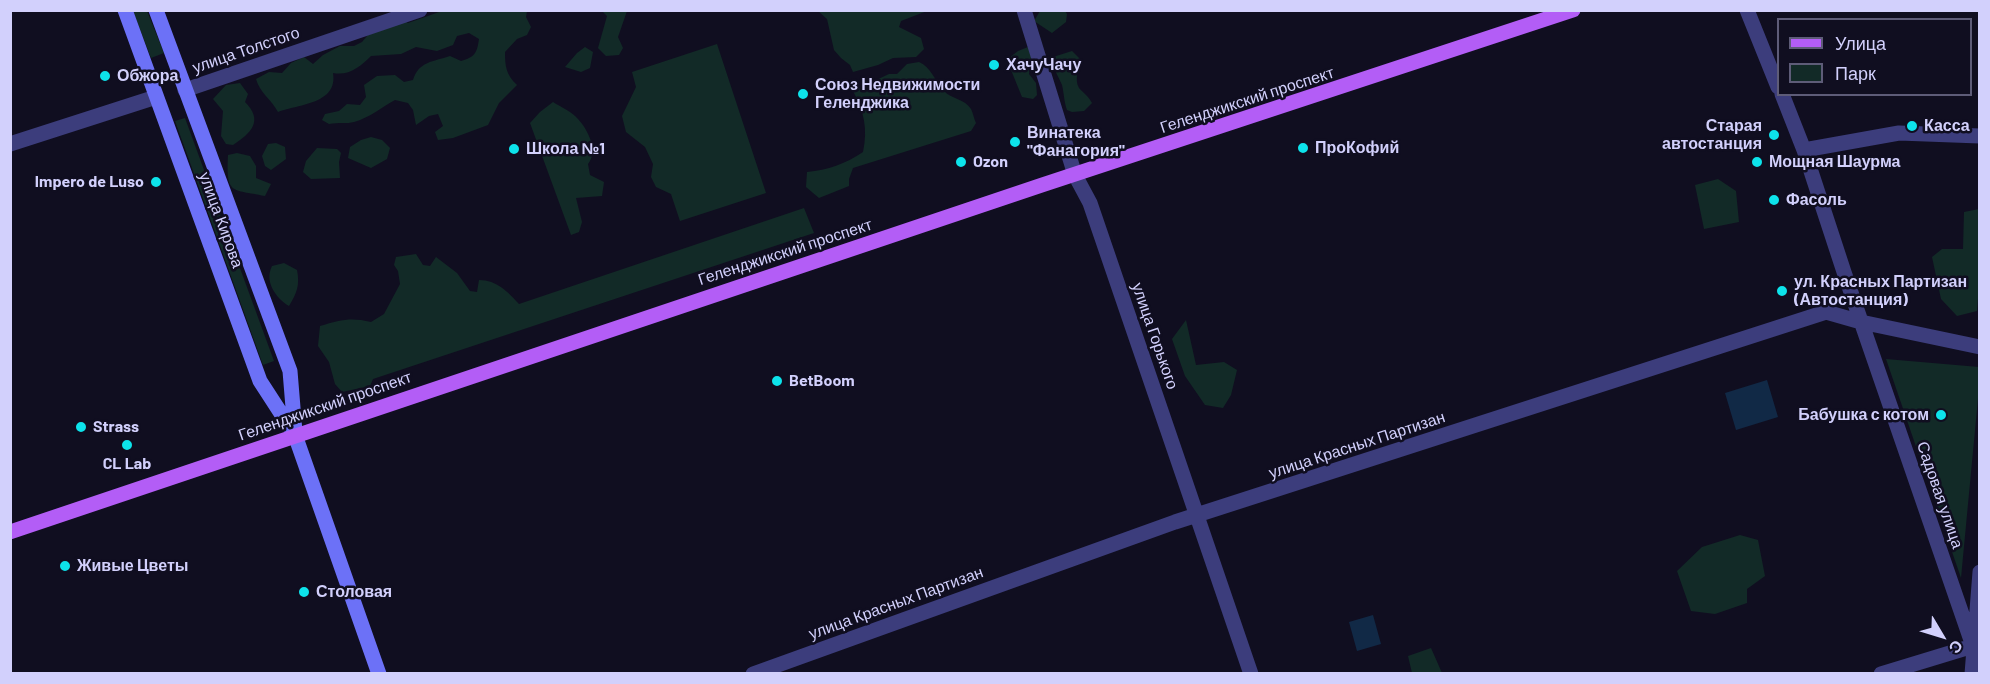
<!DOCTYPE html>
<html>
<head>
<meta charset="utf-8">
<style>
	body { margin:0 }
	#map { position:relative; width:1990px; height:684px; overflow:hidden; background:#100e20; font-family:Barlow,sans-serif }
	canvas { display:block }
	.frame { position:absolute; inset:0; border:12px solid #d2d0fc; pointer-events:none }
	.legend { position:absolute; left:1777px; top:18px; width:195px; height:78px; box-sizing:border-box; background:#100e20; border:2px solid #5e5c78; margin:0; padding:8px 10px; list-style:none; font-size:18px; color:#d2d0fc }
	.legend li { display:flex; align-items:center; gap:12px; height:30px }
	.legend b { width:30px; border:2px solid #5e5c78 }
	.north { position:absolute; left:1912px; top:606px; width:60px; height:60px; -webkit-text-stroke:4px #100e20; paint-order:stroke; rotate:128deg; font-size:16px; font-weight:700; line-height:24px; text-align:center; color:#d2d0fc }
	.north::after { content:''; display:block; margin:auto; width:21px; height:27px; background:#d2d0fc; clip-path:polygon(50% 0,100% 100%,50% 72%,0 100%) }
</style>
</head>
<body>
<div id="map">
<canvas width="1990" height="684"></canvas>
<div class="frame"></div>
<ul class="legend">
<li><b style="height:8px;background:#b35df6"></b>Улица</li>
<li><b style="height:16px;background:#122a27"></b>Парк</li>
</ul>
<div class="north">С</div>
</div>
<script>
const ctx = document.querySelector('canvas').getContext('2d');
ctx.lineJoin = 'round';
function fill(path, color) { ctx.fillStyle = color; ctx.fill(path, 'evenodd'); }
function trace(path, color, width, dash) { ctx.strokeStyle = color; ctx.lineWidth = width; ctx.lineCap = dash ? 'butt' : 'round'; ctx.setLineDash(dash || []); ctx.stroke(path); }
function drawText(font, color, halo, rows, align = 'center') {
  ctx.font = font + ' Barlow,sans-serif'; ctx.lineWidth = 5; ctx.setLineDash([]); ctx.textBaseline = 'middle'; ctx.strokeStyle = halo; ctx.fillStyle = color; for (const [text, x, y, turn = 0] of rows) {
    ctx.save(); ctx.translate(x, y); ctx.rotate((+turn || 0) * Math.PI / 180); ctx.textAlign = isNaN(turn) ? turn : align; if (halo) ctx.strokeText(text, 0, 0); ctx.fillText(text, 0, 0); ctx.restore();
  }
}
fill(new Path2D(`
	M 133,11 L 147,11 L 164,53 L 151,58 Z
	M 442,11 L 527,11 L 526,17 L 531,27 L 527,35 L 517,39 L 505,52 C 505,66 506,75 517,85 L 499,103 L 488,125 L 453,138 L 438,140 L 435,132 L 443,126 L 438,114 L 429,116 L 416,125 L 413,110 L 408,103 L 395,100 C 382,107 369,118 354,122 C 347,124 338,122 329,124 L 322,120 L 325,114 L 339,111 L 347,104 L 360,105 L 366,97 L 364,85 L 377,76 L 395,75 L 404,82 L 413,80 C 419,61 433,62 450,56 L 461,61 C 475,57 477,53 479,39 L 469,33 L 457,36 L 453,45 L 437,51 L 416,47 L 401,54 L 371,56 C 360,67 349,76 333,73 C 338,104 299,104 278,112 C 271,99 260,93 256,79 L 269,72 L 282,73 L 291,63 L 304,57 L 313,64 L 323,55 L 340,46 L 354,46 L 362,42 L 382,18 L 396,15 L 408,23 Z
	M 602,11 L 627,11 L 618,37 L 623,48 L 619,55 L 606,56 L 598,48 L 607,16 Z
	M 818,11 L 927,11 L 901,21 L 899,27 L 921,38 L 924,49 L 916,57 L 893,58 L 878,65 L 853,72 L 850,65 L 841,58 L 834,50 L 827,19 Z
	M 1040,11 L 1065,11 L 1067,14 L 1066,22 L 1052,33 L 1034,21 Z
	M 717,44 L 766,193 L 680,221 L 671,194 L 656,187 L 651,177 L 653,164 L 645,147 L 626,132 L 622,116 L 636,87 L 632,72 Z
	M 585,47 L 593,52 L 590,68 L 581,72 L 565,67 L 577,53 Z
	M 1028,47 L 1033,54 L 1029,74 L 1036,83 L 1037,95 L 1033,99 L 1022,97 L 1011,70 L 1009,58 L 1018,51 Z
	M 1072,51 L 1080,59 C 1079,68 1074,80 1079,88 C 1084,94 1087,94 1092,103 L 1084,111 L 1072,112 L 1067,110 C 1064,102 1064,93 1062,85 C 1058,75 1052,68 1053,57 Z
	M 919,62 C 931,67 935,81 944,91 C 951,99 965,99 971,109 C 973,113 974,119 976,123 L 971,131 L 853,168 L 849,179 L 849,186 L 819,198 L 806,187 L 807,172 C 828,170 845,164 863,152 C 868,129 864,111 853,91 L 889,74 L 897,74 L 907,64 Z
	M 240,83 L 248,94 L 245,102 C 264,121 251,133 233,145 L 226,144 L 221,136 L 223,111 L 213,99 L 226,85 Z
	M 553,102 C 561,107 572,112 578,119 C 588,130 599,151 588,164 L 590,175 L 604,182 L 602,196 L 576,198 L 582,222 L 579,232 L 571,235 L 530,123 L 540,112 Z
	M 185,118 L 274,361 L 263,365 L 175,121 Z
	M 371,137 L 382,140 L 390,148 L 387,159 L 371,168 L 348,158 L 350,147 L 361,140 Z
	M 276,143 L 285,147 L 286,159 L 271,170 L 265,166 L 262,156 L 268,144 Z
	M 317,148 L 337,149 L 341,153 L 339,162 L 340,178 L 311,179 L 303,172 L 306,161 Z
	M 237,153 L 250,156 L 256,166 L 256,178 L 271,184 L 265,196 C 231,189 226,195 228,155 Z
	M 1718,179 L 1736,191 L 1739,222 L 1704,229 L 1695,185 Z
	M 804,208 L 814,233 L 373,379 L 370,386 L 342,392 L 335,384 L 329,362 L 318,346 L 320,326 C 340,320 351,317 371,322 L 384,314 L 400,284 L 398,271 L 394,265 L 396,257 L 416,254 L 423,265 L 430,266 L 436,257 L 457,273 L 470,291 L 477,292 L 479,280 C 497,280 508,292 519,304 Z
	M 1979,209 L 1980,273 L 1977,311 L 1957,316 L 1941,299 L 1932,257 L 1942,249 L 1963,249 L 1964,212 Z
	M 284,263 L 297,270 C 300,285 297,293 289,306 C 276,298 264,282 272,266 Z
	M 1186,320 L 1196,365 L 1224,362 L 1237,370 L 1231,395 L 1223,408 L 1205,405 L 1185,376 L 1172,339 Z
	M 1886,359 L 1979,367 L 1979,388 L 1961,578 Z
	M 1740,535 L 1758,540 L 1765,576 L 1747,589 L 1747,603 L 1715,614 L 1691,611 L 1677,571 L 1702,547 Z
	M 1431,648 L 1442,673 L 1412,673 L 1408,656 Z`), '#122a27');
fill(new Path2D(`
	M 1767,380 L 1778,417 L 1736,430 L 1725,393 Z
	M 1373,615 L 1381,644 L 1357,651 L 1349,622 Z`), '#112946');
trace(new Path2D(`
	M 1024,10 L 1075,175 L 1090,203 L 1251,674
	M 1747,10 L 1778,87
	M 185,90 L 420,10
	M 1782,94 L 1804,150 L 1844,272 L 1973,646
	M 10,144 L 156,97
	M 1804,150 L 1899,133 L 1980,136
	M 753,674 L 1175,522 L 1826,312 L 1861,322 L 1980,347
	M 1881,674 L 1973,646
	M 1972,674 L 1980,572`), '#3c3d7c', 15);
trace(new Path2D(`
	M 125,10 L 260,381 L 295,435 L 379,674
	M 156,10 L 290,371 L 295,432`), '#6c71f7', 15);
trace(new Path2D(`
	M 10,532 L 1042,185 L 1573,10`), '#b35df6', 15);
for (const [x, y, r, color] of [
	[994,65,6,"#0de3eb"],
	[105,76,6,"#0de3eb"],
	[803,94,6,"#0de3eb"],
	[1912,126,6,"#0de3eb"],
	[1774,135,6,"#0de3eb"],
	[1015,142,6,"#0de3eb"],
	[1303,148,6,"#0de3eb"],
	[514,149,6,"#0de3eb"],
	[961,162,6,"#0de3eb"],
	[1757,162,6,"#0de3eb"],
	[156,182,6,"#0de3eb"],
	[1774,200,6,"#0de3eb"],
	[1782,291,6,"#0de3eb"],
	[777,381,6,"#0de3eb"],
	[1941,415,6,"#0de3eb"],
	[81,427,6,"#0de3eb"],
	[127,445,6,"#0de3eb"],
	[65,566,6,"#0de3eb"],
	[304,592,6,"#0de3eb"]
]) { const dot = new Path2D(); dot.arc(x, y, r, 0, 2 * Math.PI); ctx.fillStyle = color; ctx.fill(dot); trace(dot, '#100e20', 2); }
drawText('16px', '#d2d0fc', '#100e20', [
	["улица Толстого",246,50,-19],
	["Геленджикский проспект",1247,100,-18],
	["улица Кирова",221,220,70],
	["Геленджикский проспект",785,252,-18],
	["улица Горького",1155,336,71],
	["Геленджикский проспект",325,406,-19],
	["улица Красных Партизан",1357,445,-18],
	["Садовая улица",1940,495,71],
	["улица Красных Партизан",896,603,-20]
]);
drawText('bold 16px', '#d2d0fc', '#100e20', [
	["ХачуЧачу",1006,65],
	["Обжора",117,76],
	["Союз Недвижимости",815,85],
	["Геленджика",815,103],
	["Старая",1762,126,"right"],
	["автостанция",1762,144,"right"],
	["Касса",1924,126],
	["Винатека",1027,133],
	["\"Фанагория\"",1027,151],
	["ПроКофий",1315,148],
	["Школа №1",526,149],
	["Ozon",973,162],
	["Мощная Шаурма",1769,162],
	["Impero de Luso",144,182,"right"],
	["Фасоль",1786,200],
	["ул. Красных Партизан",1794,282],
	["(Автостанция)",1794,300],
	["BetBoom",789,381],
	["Бабушка с котом",1929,415,"right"],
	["Strass",93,427],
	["CL Lab",127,464,"center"],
	["Живые Цветы",77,566],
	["Столовая",316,592]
], 'left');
</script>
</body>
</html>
